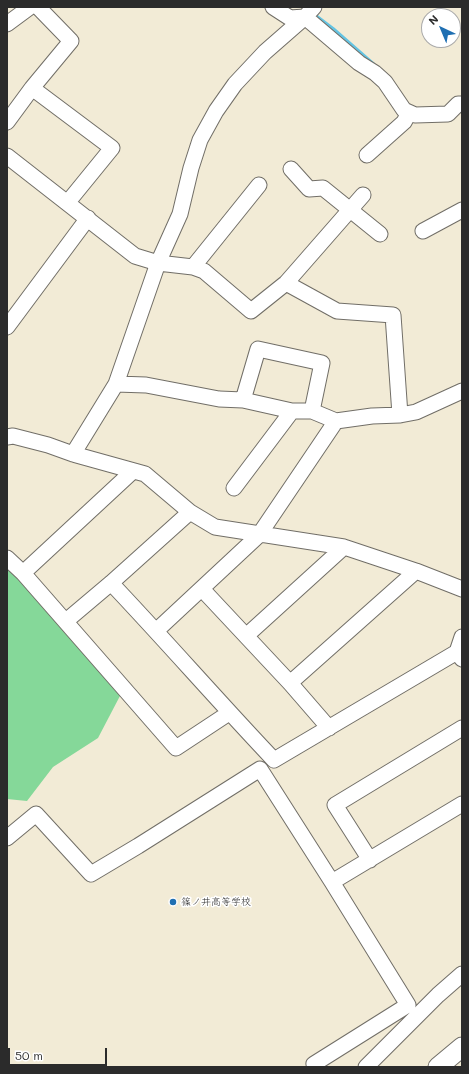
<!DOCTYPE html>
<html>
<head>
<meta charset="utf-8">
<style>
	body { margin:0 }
	#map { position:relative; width:469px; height:1074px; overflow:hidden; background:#f2ebd6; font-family:Mali,sans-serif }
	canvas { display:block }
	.frame { position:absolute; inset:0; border:8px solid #2b2b2b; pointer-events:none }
	.north { position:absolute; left:421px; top:8px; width:40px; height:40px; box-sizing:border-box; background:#fff; border:1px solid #aaa; border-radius:50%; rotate:316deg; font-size:11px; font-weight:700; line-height:16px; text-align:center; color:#2b2b2b }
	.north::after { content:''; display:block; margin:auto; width:14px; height:18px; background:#1f6fb2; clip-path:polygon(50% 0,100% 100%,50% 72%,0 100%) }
	.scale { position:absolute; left:8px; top:1048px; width:99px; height:18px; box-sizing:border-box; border:2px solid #2b2b2b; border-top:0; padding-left:5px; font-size:12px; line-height:14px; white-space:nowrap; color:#2b2b2b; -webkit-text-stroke:3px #fff; paint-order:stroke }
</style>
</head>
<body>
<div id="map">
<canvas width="469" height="1074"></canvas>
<div class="frame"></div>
<div class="north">N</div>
<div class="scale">50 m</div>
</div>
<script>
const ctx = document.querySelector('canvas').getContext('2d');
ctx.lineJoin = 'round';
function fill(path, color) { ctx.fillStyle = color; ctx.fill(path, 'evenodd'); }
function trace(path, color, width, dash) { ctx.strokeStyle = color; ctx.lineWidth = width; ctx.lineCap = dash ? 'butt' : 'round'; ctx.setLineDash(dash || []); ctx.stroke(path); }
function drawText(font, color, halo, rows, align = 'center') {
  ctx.font = font + ' Mali,"Klee One",sans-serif'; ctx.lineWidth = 3; ctx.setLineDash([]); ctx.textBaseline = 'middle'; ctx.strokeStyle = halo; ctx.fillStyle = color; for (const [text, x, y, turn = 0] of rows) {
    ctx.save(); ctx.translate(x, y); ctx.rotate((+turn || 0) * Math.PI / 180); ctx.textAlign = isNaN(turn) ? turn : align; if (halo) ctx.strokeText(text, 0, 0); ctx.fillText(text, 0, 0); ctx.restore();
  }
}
fill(new Path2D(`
	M 7,566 L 121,694 L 98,738 L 53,767 L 27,801 L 7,799 Z`), '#85d899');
trace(new Path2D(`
	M 304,7 L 333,29 L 373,64`), '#64c4e3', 4);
const minor = new Path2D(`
	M 273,7 L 290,18 L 305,17 L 314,7
	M 7,24 L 30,7
	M 32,88 L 112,148 L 68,202
	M 7,122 L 32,88 L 71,41 L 38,7
	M 367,155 L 404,122 L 409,113
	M 7,156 L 135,256 L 158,263 L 193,267 L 204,271 L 251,311 L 286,283 L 363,195
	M 291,169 L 309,189 L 323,188 L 380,234
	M 423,231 L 462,210
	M 193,267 L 259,185
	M 286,283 L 337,311 L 393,315 L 400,415
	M 7,327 L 88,218
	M 116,384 L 146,385 L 219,399 L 243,400 L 292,411 L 312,411 L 336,421 L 372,416 L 400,415 L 416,412 L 462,391
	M 243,400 L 258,349 L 322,363 L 312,411
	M 7,437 L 13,436 L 48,445 L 73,454 L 145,474 L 190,512 L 215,527 L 344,547 L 416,571 L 462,589
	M 73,454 L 116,384 L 158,263 L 180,214 L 191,168 L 200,140 L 216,111 L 235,84 L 265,52 L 305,17 L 359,63 L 375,73 L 385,82 L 404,110 L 415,115 L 448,114 L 458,104 L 462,104
	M 234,488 L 292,411
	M 7,558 L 23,573 L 176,748 L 229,713
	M 23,573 L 133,471
	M 111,583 C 166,641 219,702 274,760 L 457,652
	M 202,589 L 290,683 L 329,728
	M 66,621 L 111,583 L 190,512
	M 156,631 L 259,535 L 336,421
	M 246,636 L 344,547
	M 462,637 L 457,652 L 462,659
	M 290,683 L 416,571
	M 7,838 L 36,814 L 91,874 L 138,846 L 260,769 L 332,882 L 408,1005 L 314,1064 L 315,1067
	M 370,860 L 335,805 L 462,728
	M 332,882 L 462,804
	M 366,1067 L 438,995 L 462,974`);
const major = new Path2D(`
	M 438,1067 L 462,1047`);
trace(minor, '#716e67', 17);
trace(major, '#716e67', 21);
trace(minor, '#fff', 15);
trace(major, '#fff', 19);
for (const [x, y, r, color] of [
	[173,902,4,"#1f6fb2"]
]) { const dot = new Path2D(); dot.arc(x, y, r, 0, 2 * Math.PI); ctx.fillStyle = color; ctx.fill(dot); trace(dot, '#fff', 1.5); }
drawText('10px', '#2b2b2b', '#fff', [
	["篠ノ井高等学校",181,902]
], 'left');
</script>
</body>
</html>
